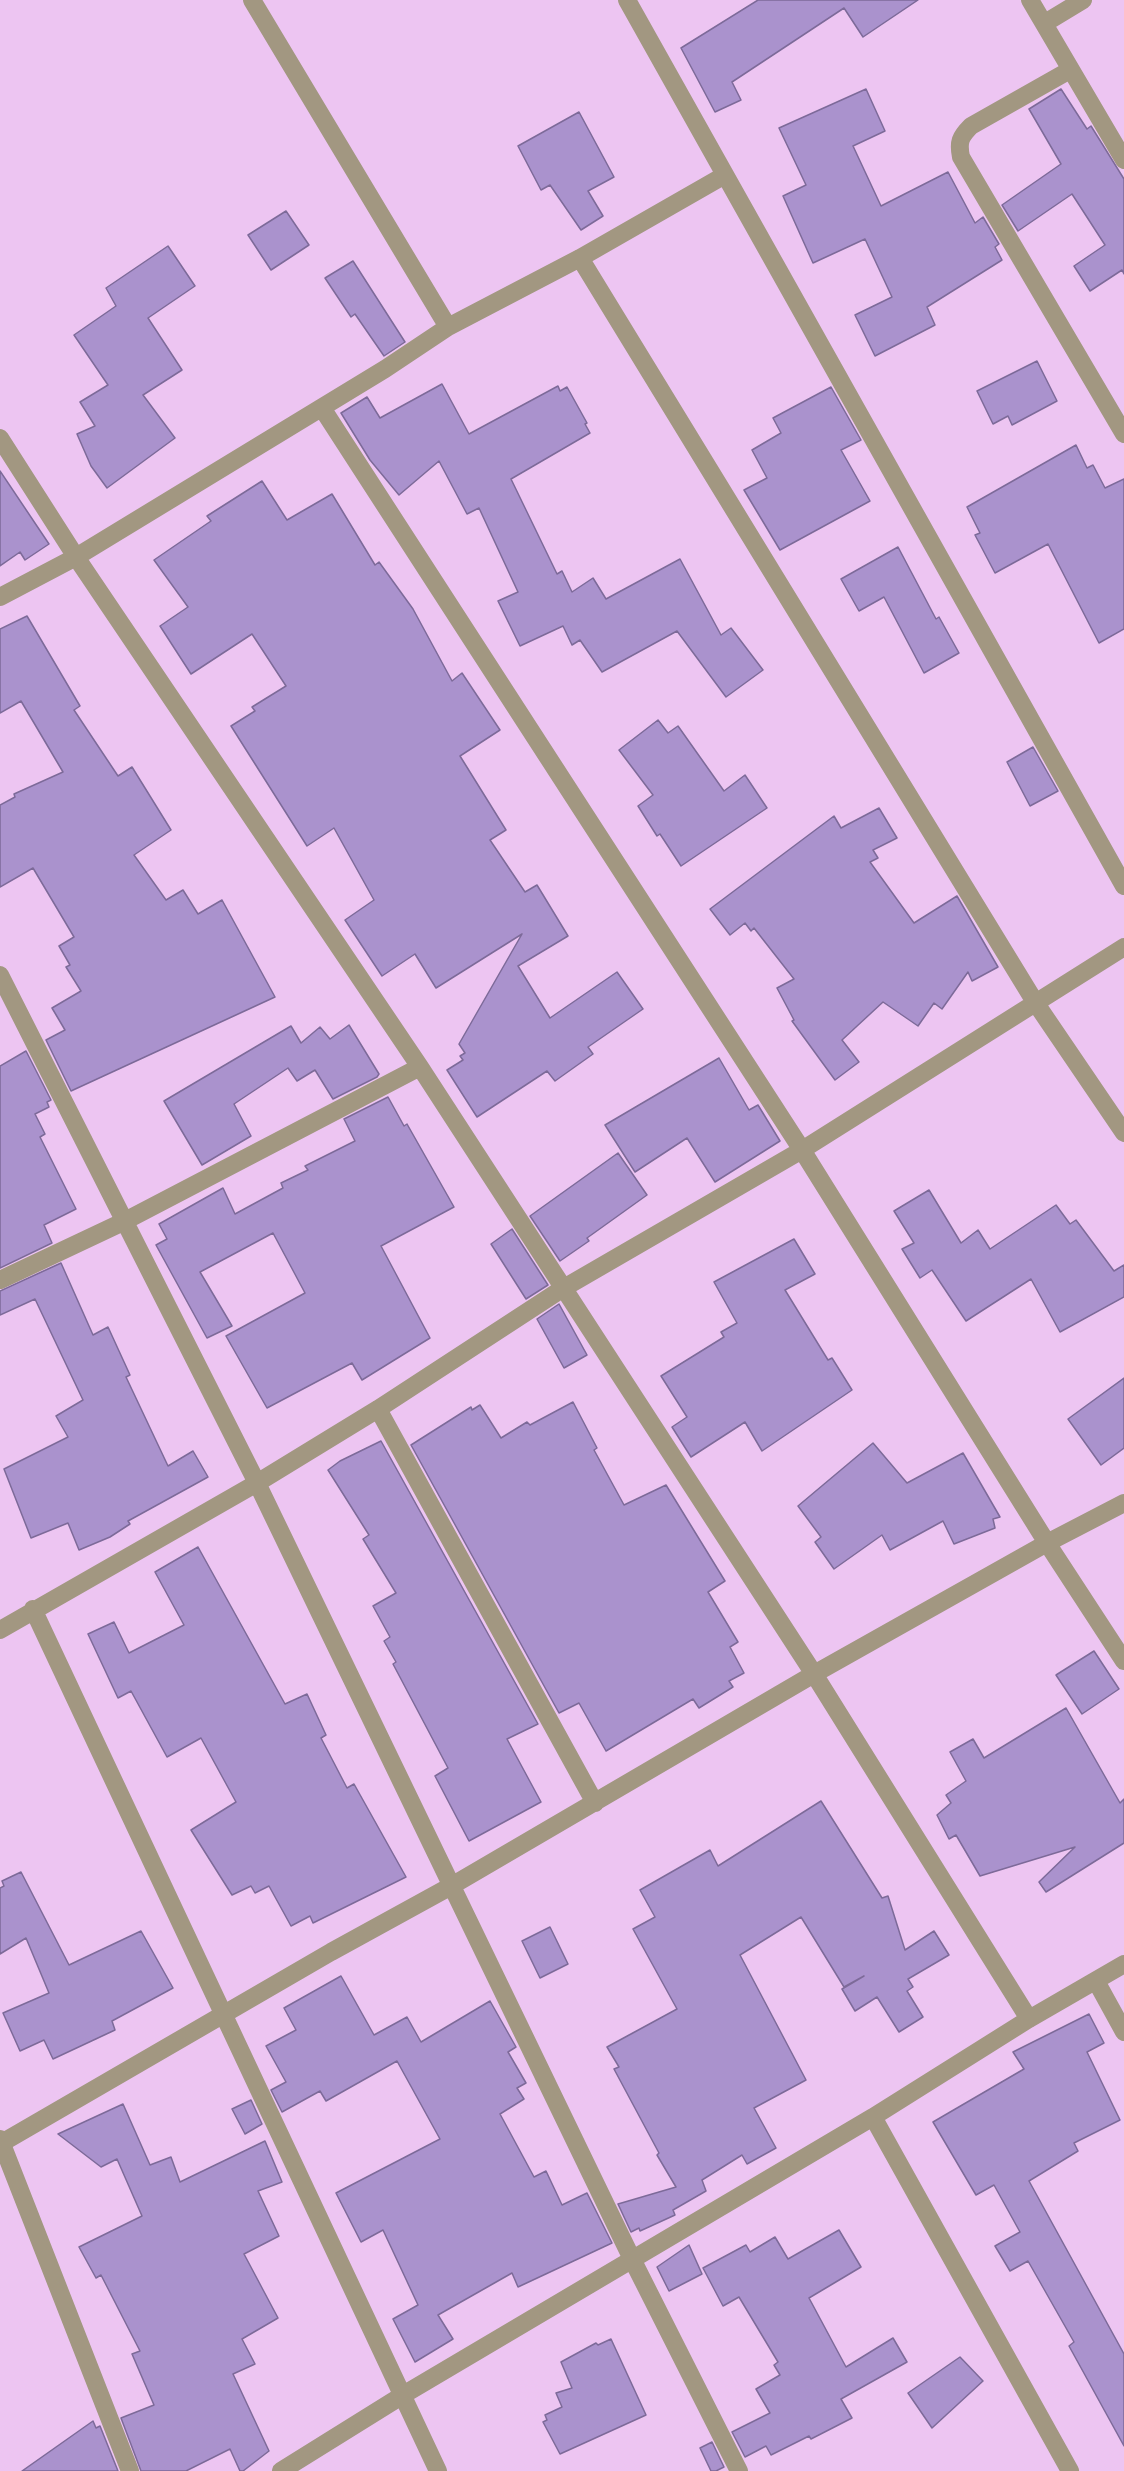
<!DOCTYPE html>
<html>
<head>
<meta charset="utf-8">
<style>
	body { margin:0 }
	canvas { display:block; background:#edc5f2 }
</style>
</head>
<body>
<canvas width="1124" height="2471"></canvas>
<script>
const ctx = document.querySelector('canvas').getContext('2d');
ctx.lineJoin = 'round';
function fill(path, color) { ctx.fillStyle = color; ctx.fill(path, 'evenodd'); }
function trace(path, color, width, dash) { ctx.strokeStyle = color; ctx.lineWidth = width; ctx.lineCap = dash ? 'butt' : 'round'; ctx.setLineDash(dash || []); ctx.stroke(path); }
const building = new Path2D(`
	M 758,0 L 918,0 L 863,37 L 844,8 L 732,82 L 741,100 L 715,112 L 681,48 Z
	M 866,89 L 885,131 L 853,146 L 881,206 L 948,172 L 975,223 L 983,217 L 999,244 L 995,247 L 1002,260 L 927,307 L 935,325 L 875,356 L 855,315 L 892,297 L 865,239 L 813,263 L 783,196 L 806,185 L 779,128 Z
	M 1061,89 L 1087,129 L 1091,126 L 1124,179 L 1124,274 L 1122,270 L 1090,291 L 1074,266 L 1105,245 L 1072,194 L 1018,231 L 1002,205 L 1061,164 L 1029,109 Z
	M 579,112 L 614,177 L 588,191 L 603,216 L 581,230 L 550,185 L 541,190 L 518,146 Z
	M 286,211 L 309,245 L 271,270 L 248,235 Z
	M 168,246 L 195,286 L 148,318 L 182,370 L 143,395 L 175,438 L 107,488 L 91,466 L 77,434 L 95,426 L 80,402 L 108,385 L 74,335 L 116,306 L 106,288 Z
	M 353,261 L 405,342 L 384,356 L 355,314 L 351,317 L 325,278 Z
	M 1037,361 L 1057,401 L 1012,425 L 1008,416 L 993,424 L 977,391 Z
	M 442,384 L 469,434 L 558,386 L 560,391 L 567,387 L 587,423 L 585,424 L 590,433 L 511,479 L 557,574 L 562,571 L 572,592 L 593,578 L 606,599 L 680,559 L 721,635 L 731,628 L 763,670 L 726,697 L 677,631 L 602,672 L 580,640 L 572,645 L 563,626 L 520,646 L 498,601 L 518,592 L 479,508 L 467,514 L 439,461 L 399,495 L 370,460 L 341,413 L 367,397 L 380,418 Z
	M 831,387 L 861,440 L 841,450 L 870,501 L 780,550 L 744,490 L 767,478 L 752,450 L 781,433 L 773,418 Z
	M 1076,445 L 1087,468 L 1093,465 L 1105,488 L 1124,479 L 1124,629 L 1099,643 L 1048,544 L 995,573 L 975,535 L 980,533 L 967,507 Z
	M 0,471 L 49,544 L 25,560 L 20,552 L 0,566 Z
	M 262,481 L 287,520 L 332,494 L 375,565 L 379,562 L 413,609 L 452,681 L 462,673 L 500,730 L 460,756 L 506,830 L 490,840 L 525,892 L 537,885 L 568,936 L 518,966 L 550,1018 L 617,972 L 643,1009 L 588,1047 L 593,1054 L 555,1081 L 547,1071 L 477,1117 L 447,1070 L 463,1060 L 460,1056 L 465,1053 L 459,1044 L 522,934 L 436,988 L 415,954 L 382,976 L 345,920 L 374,900 L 334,828 L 307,846 L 231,726 L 255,711 L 252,707 L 286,686 L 252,634 L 191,674 L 160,626 L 188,607 L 154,560 L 211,521 L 207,516 Z
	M 898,547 L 936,619 L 939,617 L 959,653 L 924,673 L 884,597 L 859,611 L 841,579 Z
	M 27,616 L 80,706 L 74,710 L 118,776 L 132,767 L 171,830 L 134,855 L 166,900 L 183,890 L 198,914 L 222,900 L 275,997 L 71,1091 L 46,1040 L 65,1030 L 52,1008 L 81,991 L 66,967 L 70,965 L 59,946 L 74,937 L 33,868 L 0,887 L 0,805 L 15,797 L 14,794 L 63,772 L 21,701 L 0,713 L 0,629 Z
	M 658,720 L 668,733 L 678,726 L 724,791 L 745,775 L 767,808 L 681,866 L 660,834 L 657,836 L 638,806 L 653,795 L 619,750 Z
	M 1033,747 L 1058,791 L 1030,806 L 1007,762 Z
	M 879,808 L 897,838 L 873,850 L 878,858 L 870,862 L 914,923 L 957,896 L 998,967 L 972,981 L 968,972 L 942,1009 L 934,1003 L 918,1026 L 883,1002 L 842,1040 L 859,1062 L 835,1080 L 792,1021 L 794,1020 L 777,988 L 794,979 L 754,928 L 751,931 L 745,923 L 730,935 L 710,909 L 834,816 L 841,828 Z
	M 349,1025 L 379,1074 L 377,1077 L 333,1099 L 315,1070 L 297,1081 L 288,1068 L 234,1104 L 251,1136 L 202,1165 L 164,1101 L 291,1026 L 301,1043 L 320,1027 L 330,1039 Z
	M 26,1051 L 51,1100 L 47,1102 L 49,1107 L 35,1114 L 45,1134 L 40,1137 L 76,1209 L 44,1225 L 52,1243 L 0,1268 L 0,1066 Z
	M 719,1058 L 749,1110 L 758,1105 L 780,1141 L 715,1182 L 687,1138 L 635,1172 L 605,1125 Z
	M 388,1097 L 404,1126 L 407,1124 L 454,1207 L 381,1246 L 430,1338 L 362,1380 L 352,1363 L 267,1408 L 226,1336 L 305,1293 L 273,1233 L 200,1272 L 232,1326 L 207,1338 L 156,1245 L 167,1239 L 159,1224 L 223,1188 L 235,1214 L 283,1188 L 281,1183 L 308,1170 L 305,1166 L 355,1141 L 344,1119 Z
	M 618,1153 L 647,1195 L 587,1238 L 589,1241 L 560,1261 L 530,1216 Z
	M 929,1190 L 961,1243 L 978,1230 L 990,1249 L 1056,1205 L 1070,1224 L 1076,1220 L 1114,1271 L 1124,1265 L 1124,1297 L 1060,1332 L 1031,1279 L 966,1321 L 932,1270 L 920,1278 L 902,1249 L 914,1243 L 894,1211 Z
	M 512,1229 L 548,1285 L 526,1299 L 491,1244 Z
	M 794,1239 L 815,1274 L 785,1290 L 828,1360 L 832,1358 L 852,1390 L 762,1451 L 745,1422 L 691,1457 L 672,1427 L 687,1417 L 661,1376 L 724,1337 L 721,1332 L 737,1323 L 714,1282 Z
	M 61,1263 L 93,1335 L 108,1327 L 130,1375 L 126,1377 L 168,1466 L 193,1451 L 208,1477 L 128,1521 L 130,1524 L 110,1537 L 79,1550 L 68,1523 L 31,1538 L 4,1469 L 68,1437 L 56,1416 L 83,1400 L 35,1299 L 0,1315 L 0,1291 Z
	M 559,1304 L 587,1355 L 564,1368 L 537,1319 Z
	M 1124,1378 L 1124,1448 L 1101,1465 L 1068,1419 Z
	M 573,1402 L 597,1448 L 594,1450 L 624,1505 L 666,1485 L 725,1581 L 708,1592 L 738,1642 L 730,1647 L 744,1673 L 729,1681 L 733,1687 L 699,1708 L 693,1699 L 606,1751 L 579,1703 L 559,1713 L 411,1445 L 471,1407 L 472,1410 L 480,1405 L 501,1438 L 527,1422 L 530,1425 Z
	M 381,1441 L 538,1724 L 507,1739 L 541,1802 L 469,1841 L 435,1776 L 448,1768 L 393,1664 L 396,1662 L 384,1641 L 390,1637 L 373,1606 L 396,1593 L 363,1539 L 369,1535 L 328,1470 L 340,1461 Z
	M 873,1443 L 907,1483 L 963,1453 L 1000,1517 L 993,1519 L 995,1528 L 954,1544 L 943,1521 L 890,1550 L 882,1535 L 834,1569 L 815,1542 L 821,1537 L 798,1506 Z
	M 198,1547 L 285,1704 L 307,1694 L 326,1735 L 321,1738 L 347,1788 L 354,1784 L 406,1877 L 313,1923 L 310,1916 L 291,1926 L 269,1886 L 255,1893 L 251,1886 L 232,1895 L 191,1830 L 236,1802 L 201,1738 L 167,1757 L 131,1691 L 118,1698 L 88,1634 L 114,1622 L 129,1653 L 184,1625 L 155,1572 Z
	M 1094,1651 L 1119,1689 L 1082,1714 L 1056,1675 Z
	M 1066,1708 L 1120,1803 L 1124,1799 L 1124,1843 L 1046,1892 L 1039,1882 L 1075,1847 L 980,1876 L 956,1835 L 949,1839 L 937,1815 L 951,1803 L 946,1795 L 966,1781 L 950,1752 L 973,1739 L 984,1758 Z
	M 821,1801 L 882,1898 L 888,1896 L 905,1950 L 934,1931 L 949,1955 L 908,1979 L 913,1987 L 907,1991 L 923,2017 L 899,2032 L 877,1997 L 855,2011 L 842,1989 L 864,1976 L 844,1987 L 801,1917 L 740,1955 L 806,2080 L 754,2108 L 776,2148 L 747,2164 L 742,2155 L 702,2180 L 706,2191 L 673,2210 L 675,2215 L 640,2231 L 639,2228 L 631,2232 L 618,2204 L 676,2187 L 657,2155 L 659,2153 L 614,2069 L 619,2067 L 607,2047 L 677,2009 L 633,1929 L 655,1917 L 640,1890 L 710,1850 L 718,1866 Z
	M 21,1872 L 69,1965 L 141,1931 L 173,1988 L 112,2021 L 115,2030 L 53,2059 L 44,2040 L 20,2051 L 3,2013 L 49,1993 L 26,1938 L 0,1954 L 0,1888 L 4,1886 L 2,1881 Z
	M 550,1927 L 568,1964 L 540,1978 L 522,1941 Z
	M 341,1976 L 374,2035 L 407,2017 L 421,2042 L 490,2001 L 516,2047 L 508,2052 L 526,2083 L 517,2088 L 524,2099 L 500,2114 L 534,2177 L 546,2171 L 562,2205 L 587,2193 L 612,2243 L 518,2287 L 512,2273 L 438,2315 L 453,2339 L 415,2362 L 393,2319 L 418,2305 L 383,2230 L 361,2242 L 336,2193 L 440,2139 L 397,2061 L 326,2101 L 320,2091 L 282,2112 L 271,2090 L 286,2082 L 266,2046 L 296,2030 L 284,2008 Z
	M 1089,2014 L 1104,2043 L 1087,2052 L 1120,2120 L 1074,2143 L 1078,2151 L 1029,2181 L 1124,2354 L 1124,2446 L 1069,2346 L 1074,2342 L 1028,2261 L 1010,2271 L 995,2246 L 1020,2232 L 994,2185 L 976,2195 L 933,2122 L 1024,2069 L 1013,2052 Z
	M 251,2100 L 262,2124 L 245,2134 L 232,2109 Z
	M 123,2104 L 150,2165 L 171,2157 L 180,2182 L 265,2141 L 282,2182 L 258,2191 L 279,2236 L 244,2254 L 278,2318 L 242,2339 L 255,2364 L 233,2374 L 269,2451 L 243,2471 L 240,2471 L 230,2449 L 186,2471 L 141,2471 L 121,2418 L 154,2405 L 132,2354 L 140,2351 L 101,2275 L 96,2278 L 79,2247 L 142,2216 L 117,2159 L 101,2167 L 58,2134 Z
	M 839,2230 L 861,2267 L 809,2298 L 846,2367 L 893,2338 L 907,2362 L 841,2399 L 852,2418 L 811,2439 L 809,2436 L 771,2455 L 766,2446 L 745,2457 L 732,2432 L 770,2413 L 756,2389 L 780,2375 L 774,2365 L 778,2362 L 739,2297 L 723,2306 L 703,2268 L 746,2245 L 750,2252 L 775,2237 L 788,2259 Z
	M 689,2245 L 702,2274 L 669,2291 L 657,2267 Z
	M 611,2339 L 646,2415 L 560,2454 L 543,2422 L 547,2420 L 545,2415 L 562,2407 L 556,2393 L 572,2388 L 561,2362 L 596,2343 L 598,2345 Z
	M 960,2357 L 983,2381 L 932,2428 L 908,2393 Z
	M 93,2421 L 96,2428 L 100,2426 L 118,2471 L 22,2471 Z
	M 712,2442 L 724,2467 L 716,2471 L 711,2471 L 700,2448 Z`);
fill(building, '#aa92cd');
trace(building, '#7d6a99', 1.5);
trace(new Path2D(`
	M 252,0 L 448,327
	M 627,0 L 1124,886
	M 1030,0 L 1124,160
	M 1045,23 L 1083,0
	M 1070,70 L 971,126 C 960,137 958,142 961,157 L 1124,434
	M 580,258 L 1035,1002 L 1124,1133
	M 322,408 L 802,1150 L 1047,1543 L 1124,1661
	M 0,438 L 76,557 L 420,1067 L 814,1674 L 1029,2019
	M 0,597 L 76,557 L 385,369 L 448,327 L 580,258 L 725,175
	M 0,975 L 257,1483 L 632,2259 L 739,2471
	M 0,1280 L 123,1222 L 420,1067
	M 378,1409 L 595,1803
	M 33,1609 L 438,2471
	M 0,1630 L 257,1483 L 378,1409 L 562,1289 L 802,1150 L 1124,947
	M 1096,1981 L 1124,2032
	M 873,2117 L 1070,2471
	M 0,2139 L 130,2471
	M 0,2144 L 331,1952 L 453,1885 L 814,1674 L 1047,1543 L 1124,1503
	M 281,2471 L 403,2395 L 873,2117 L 1029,2019 L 1124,1964`), '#a29781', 18);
</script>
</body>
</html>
